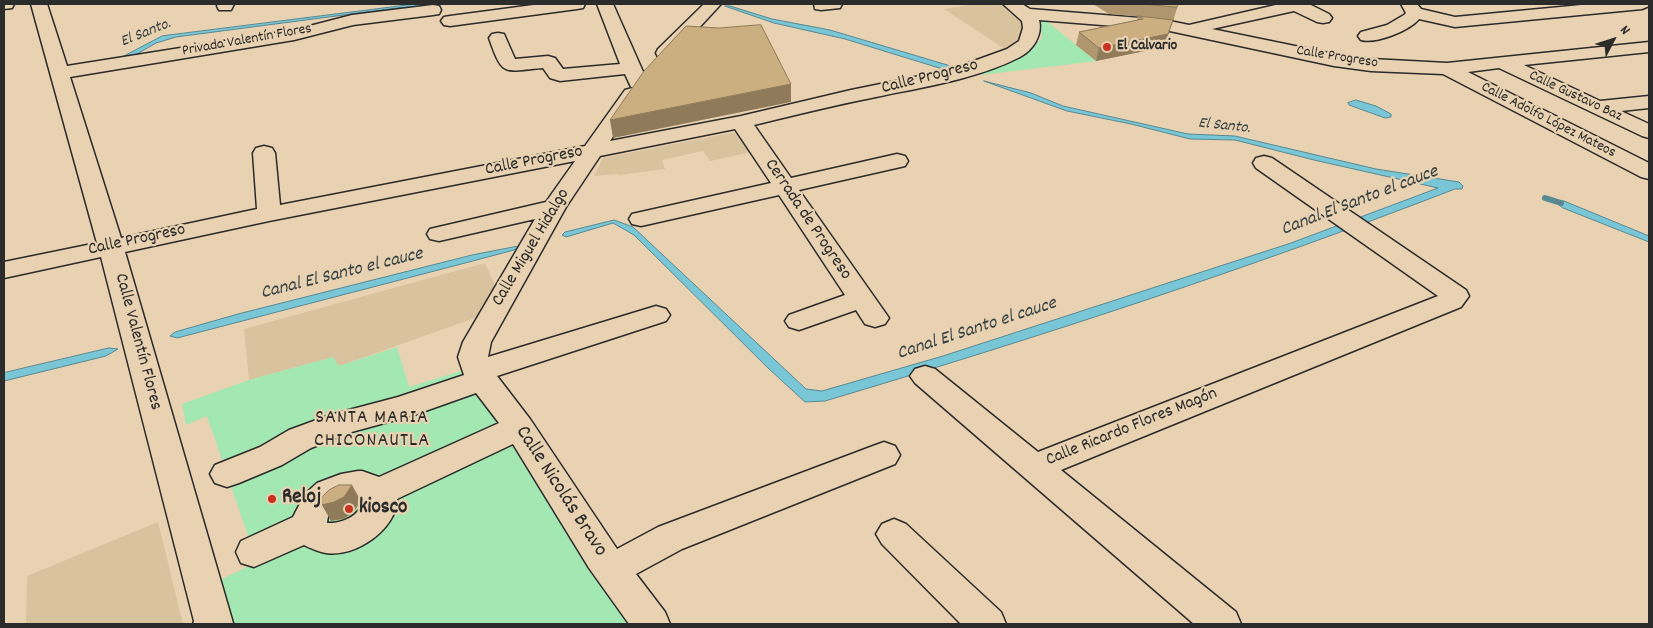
<!DOCTYPE html>
<html>
<head>
<meta charset="utf-8">
<style>
	body { margin:0 }
	#map { position:relative; width:1653px; height:628px; overflow:hidden; background:#e8d2b1; font-family:Dekko,sans-serif }
	canvas { display:block }
	.frame { position:absolute; inset:0; border:5px solid #2b2b2b; pointer-events:none }
	.north { position:absolute; left:1588px; top:15px; width:50px; height:50px; -webkit-text-stroke:4px #e8d2b1; paint-order:stroke; rotate:50deg; font-size:14px; font-weight:700; line-height:20px; text-align:center; color:#2b2b2b }
	.north::after { content:''; display:block; margin:auto; width:18px; height:22px; background:#2b2b2b; clip-path:polygon(50% 0,100% 100%,50% 72%,0 100%) }
</style>
</head>
<body>
<div id="map">
<canvas width="1653" height="628"></canvas>
<div class="frame"></div>
<div class="north">N</div>
</div>
<script>
const ctx = document.querySelector('canvas').getContext('2d');
ctx.lineJoin = 'round';
function fill(path, color) { ctx.fillStyle = color; ctx.fill(path, 'evenodd'); }
function trace(path, color, width, dash) { ctx.strokeStyle = color; ctx.lineWidth = width; ctx.lineCap = dash ? 'butt' : 'round'; ctx.setLineDash(dash || []); ctx.stroke(path); }
function drawText(font, color, halo, rows, align = 'center') {
  ctx.font = font + ' Dekko,sans-serif'; ctx.lineWidth = 4.5; ctx.setLineDash([]); ctx.textBaseline = 'middle'; ctx.strokeStyle = halo; ctx.fillStyle = color; for (const [text, x, y, turn = 0] of rows) {
    ctx.save(); ctx.translate(x, y); ctx.rotate((+turn || 0) * Math.PI / 180); ctx.textAlign = isNaN(turn) ? turn : align; if (halo) ctx.strokeText(text, 0, 0); ctx.fillText(text, 0, 0); ctx.restore();
  }
}
fill(new Path2D(`
	M 975,4 L 1004,4 L 1026,17 L 1019,44 L 1009,52 L 944,9 Z
	M 736,132 L 752,152 L 710,161 L 703,151 L 662,160 L 665,169 L 620,175 L 617,174 L 594,176 L 603,158 Z
	M 485,263 L 501,299 L 492,312 L 339,366 L 333,357 L 249,380 L 244,329 Z
	M 158,522 L 183,624 L 26,624 L 27,576 Z`), '#d9c29e');
fill(new Path2D(`
	M 1040,19 L 1044,19 L 1096,61 L 981,75 L 978,73 L 1029,52 L 1042,38 Z
	M 397,347 L 409,387 L 474,367 L 665,624 L 230,624 L 216,582 L 257,562 L 207,416 L 186,425 L 182,404 L 249,380 L 333,357 L 339,366 Z`), '#a3e7b2');
const water = new Path2D(`
	M 415,4 L 449,4 L 397,8 L 176,37 L 156,43 L 130,58 L 120,58 L 162,36 Z
	M 725,6 L 730,6 L 772,19 L 830,30 L 954,67 L 958,71 L 949,71 L 845,39 L 774,23 Z
	M 984,81 L 1031,93 L 1063,106 L 1188,134 L 1235,136 L 1376,169 L 1459,182 L 1463,186 L 1462,189 L 1455,189 C 1248,269 1037,338 825,401 L 805,402 L 768,368 L 634,235 L 613,223 L 566,237 L 562,235 L 565,232 L 614,220 L 633,227 L 806,389 L 822,391 L 943,356 L 1291,243 L 1438,188 L 1314,160 L 1235,140 L 1190,139 L 1131,124 L 1067,111 Z
	M 1356,100 L 1376,106 L 1391,114 L 1391,117 L 1385,118 L 1349,105 L 1348,103 Z
	M 1553,200 L 1564,201 L 1649,236 L 1649,242 L 1563,208 Z
	M 524,245 L 514,250 L 469,262 L 177,338 L 170,336 L 175,332 L 238,314 L 472,255 Z
	M 109,348 L 118,349 L 106,356 L 4,381 L 4,373 Z`);
fill(water, '#78c6d6');
trace(water, '#598892', 1);
trace(new Path2D(`
	M 1545,198 L 1561,203`), '#598892', 6);
const minor = new Path2D(`
	M 31,4 L 47,4 L 67,66 L 294,30 L 352,15 L 433,5 L 439,6 L 441,10 L 439,14 L 433,15 L 353,25 L 294,40 L 70,77 L 121,238 L 257,209 L 253,153 L 256,148 L 264,146 L 272,148 L 275,153 L 280,205 L 585,146 L 625,90 L 632,88 L 639,90 L 642,94 L 610,141 L 741,116 L 851,90 L 949,70 L 1007,49 L 1019,41 L 1023,28 L 1022,21 L 1003,4 L 1022,4 L 1030,9 L 1165,20 L 1189,25 L 1280,4 L 1309,4 L 1329,14 L 1332,18 L 1329,22 L 1323,23 L 1317,22 L 1294,11 L 1212,29 L 1334,54 L 1371,59 L 1447,63 L 1649,42 L 1649,52 L 1524,65 L 1600,101 L 1649,96 L 1649,108 L 1621,111 L 1649,124 L 1649,138 L 1642,136 L 1499,68 L 1468,72 L 1649,163 L 1649,179 L 1641,177 L 1443,74 L 1371,71 L 1334,66 L 1165,30 L 1039,20 C 1043,35 1033,50 1020,57 C 977,79 923,87 876,97 C 835,105 795,115 754,125 L 791,178 L 897,154 L 905,156 L 908,161 L 905,166 L 799,190 L 889,318 L 885,324 L 875,327 L 865,324 L 856,310 L 799,330 L 789,327 L 785,321 L 789,315 L 845,295 L 779,195 L 641,226 L 632,224 L 629,219 L 632,214 L 771,183 L 735,129 L 600,156 L 566,207 L 491,342 L 488,357 L 656,306 L 666,309 L 670,315 L 666,321 L 497,376 L 530,419 L 617,549 L 658,527 L 873,446 L 884,442 L 895,446 L 900,455 L 895,464 L 682,549 L 636,574 L 665,612 L 670,624 L 629,624 L 589,568 L 513,444 L 397,499 C 397,529 355,558 326,553 C 319,552 310,548 304,545 L 254,567 L 241,563 L 236,552 L 241,541 L 293,517 L 305,494 L 317,483 L 341,474 L 358,471 L 362,471 L 379,477 L 499,423 L 476,393 L 414,415 L 348,433 L 311,448 L 282,465 L 239,483 L 227,487 L 215,483 L 210,474 L 215,465 L 260,447 L 289,430 L 330,415 L 398,397 L 464,375 L 458,357 L 463,342 L 535,219 L 439,241 L 430,239 L 427,234 L 430,229 L 546,202 L 575,161 L 269,221 L 125,252 L 233,623 L 193,624 L 194,621 L 101,257 L 4,278 L 4,262 L 97,243 ZM 359,498 L 363,500 C 361,516 341,524 327,523 C 328,506 344,499 359,498 Z
	M 218,4 L 234,4 L 231,10 L 219,10 L 217,6 Z
	M 541,4 L 585,4 L 583,8 L 577,9 L 450,26 L 444,25 L 441,21 L 444,17 L 450,16 Z
	M 597,4 L 613,4 L 648,83 L 645,87 L 638,89 L 631,87 L 625,74 L 560,81 L 550,78 L 543,68 C 503,71 503,78 489,38 L 492,34 L 498,33 L 504,34 L 515,59 L 548,56 L 555,58 L 563,69 L 620,64 Z
	M 704,4 L 721,4 L 672,57 L 665,59 L 658,57 L 656,53 L 658,49 Z
	M 814,4 L 842,4 L 840,8 L 821,10 L 815,9 Z
	M 1401,4 L 1417,4 L 1421,9 L 1455,17 L 1592,4 L 1649,4 L 1649,6 L 1642,9 L 1455,27 L 1419,19 C 1409,31 1376,44 1361,40 L 1358,36 L 1361,32 L 1387,25 L 1404,15 L 1406,13 Z
	M 1264,156 L 1272,158 L 1466,290 L 1469,296 L 1461,307 L 1061,470 L 1236,612 L 1241,624 L 1194,624 L 915,383 L 910,376 L 915,369 L 925,366 L 935,369 L 1038,452 L 1438,296 L 1256,168 L 1253,163 L 1256,158 Z
	M 894,519 L 906,524 L 1001,612 L 1006,624 L 961,624 L 882,544 L 876,534 L 882,524 Z`);
const major = new Path2D(`
	M 4,4 L 14,4 L 12,8 L 4,9 Z`);
trace(minor, '#2b2b2b', 3);
trace(major, '#2b2b2b', 3);
fill(minor, '#e8d2b1');
fill(major, '#e8d2b1');
fill(new Path2D(`
	M 1093,4 L 1176,4 L 1178,5 L 1174,18 L 1174,20 L 1173,20 L 1164,47 L 1096,61 L 1076,45 L 1079,32 L 1137,20 L 1138,16 L 1143,17 L 1109,14 Z`), '#af966f');
fill(new Path2D(`
	M 1173,20 L 1164,47 L 1096,61 L 1099,48 Z
	M 791,84 L 791,102 L 613,138 L 610,120 Z
	M 352,485 L 361,501 L 353,513 L 343,519 L 331,521 L 322,505 Z`), '#8f7a5a');
const building = new Path2D(`
	M 1143,4 L 1176,4 L 1178,5 L 1177,7 Z
	M 1138,16 L 1173,20 L 1168,34 L 1099,48 L 1079,32 L 1143,19 Z
	M 761,25 L 791,84 L 610,120 L 644,71 L 686,26 L 719,28 Z
	M 339,485 L 352,485 L 344,497 L 334,502 L 322,505 L 322,497 L 329,490 Z`);
fill(building, '#ccaf81');
trace(building, '#8f7a5a', 1);
for (const [x, y, r, color] of [
	[1107,47,5,"#c8321e"],
	[272,499,5,"#c8321e"],
	[349,509,5,"#c8321e"]
]) { const dot = new Path2D(); dot.arc(x, y, r, 0, 2 * Math.PI); ctx.fillStyle = color; ctx.fill(dot); trace(dot, '#e8d2b1', 2); }
drawText('15px', '#2b2b2b', '#e8d2b1', [
	["Privada Valentín Flores",247,41,-10],
	["Calle Progreso",1337,58,9],
	["Calle Gustavo Baz",1575,97,25],
	["Calle Adolfo López Mateos",1548,121,27]
]);
drawText('bold 15px', '#2b2b2b', '#e8d2b1', [
	["El Calvario",1117,47]
], 'left');
drawText('italic 16px', '#374245', '#e8d2b1', [
	["El Santo.",146,34,-22],
	["El Santo.",1224,127,6]
]);
drawText('18px', '#2b2b2b', '#e8d2b1', [
	["Calle Progreso",930,78,-14],
	["Calle Progreso",534,162,-11],
	["Cerrada de Progreso",807,220,56],
	["Calle Progreso",137,241,-12],
	["Calle Miguel Hidalgo",532,248,-59],
	["Calle Valentín Flores",137,342,75],
	["Calle Ricardo Flores Magón",1132,428,-22]
]);
drawText('italic 19px', '#374245', '#e8d2b1', [
	["Canal El Santo el cauce",1360,202,-21],
	["Canal El Santo el cauce",342,275,-14],
	["Canal El Santo el cauce",977,330,-18]
]);
ctx.letterSpacing = '1px';
drawText('20px', '#2b2b2b', '#e8d2b1', [
	["SANTA MARIA",372,419],
	["CHICONAUTLA",372,442]
]);
ctx.letterSpacing = '0px';
drawText('21px', '#2b2b2b', '#e8d2b1', [
	["Calle Nicolás Bravo",560,492,57]
]);
drawText('bold 21px', '#2b2b2b', '#e8d2b1', [
	["Reloj",282,499],
	["kiosco",359,509]
], 'left');
</script>
</body>
</html>
